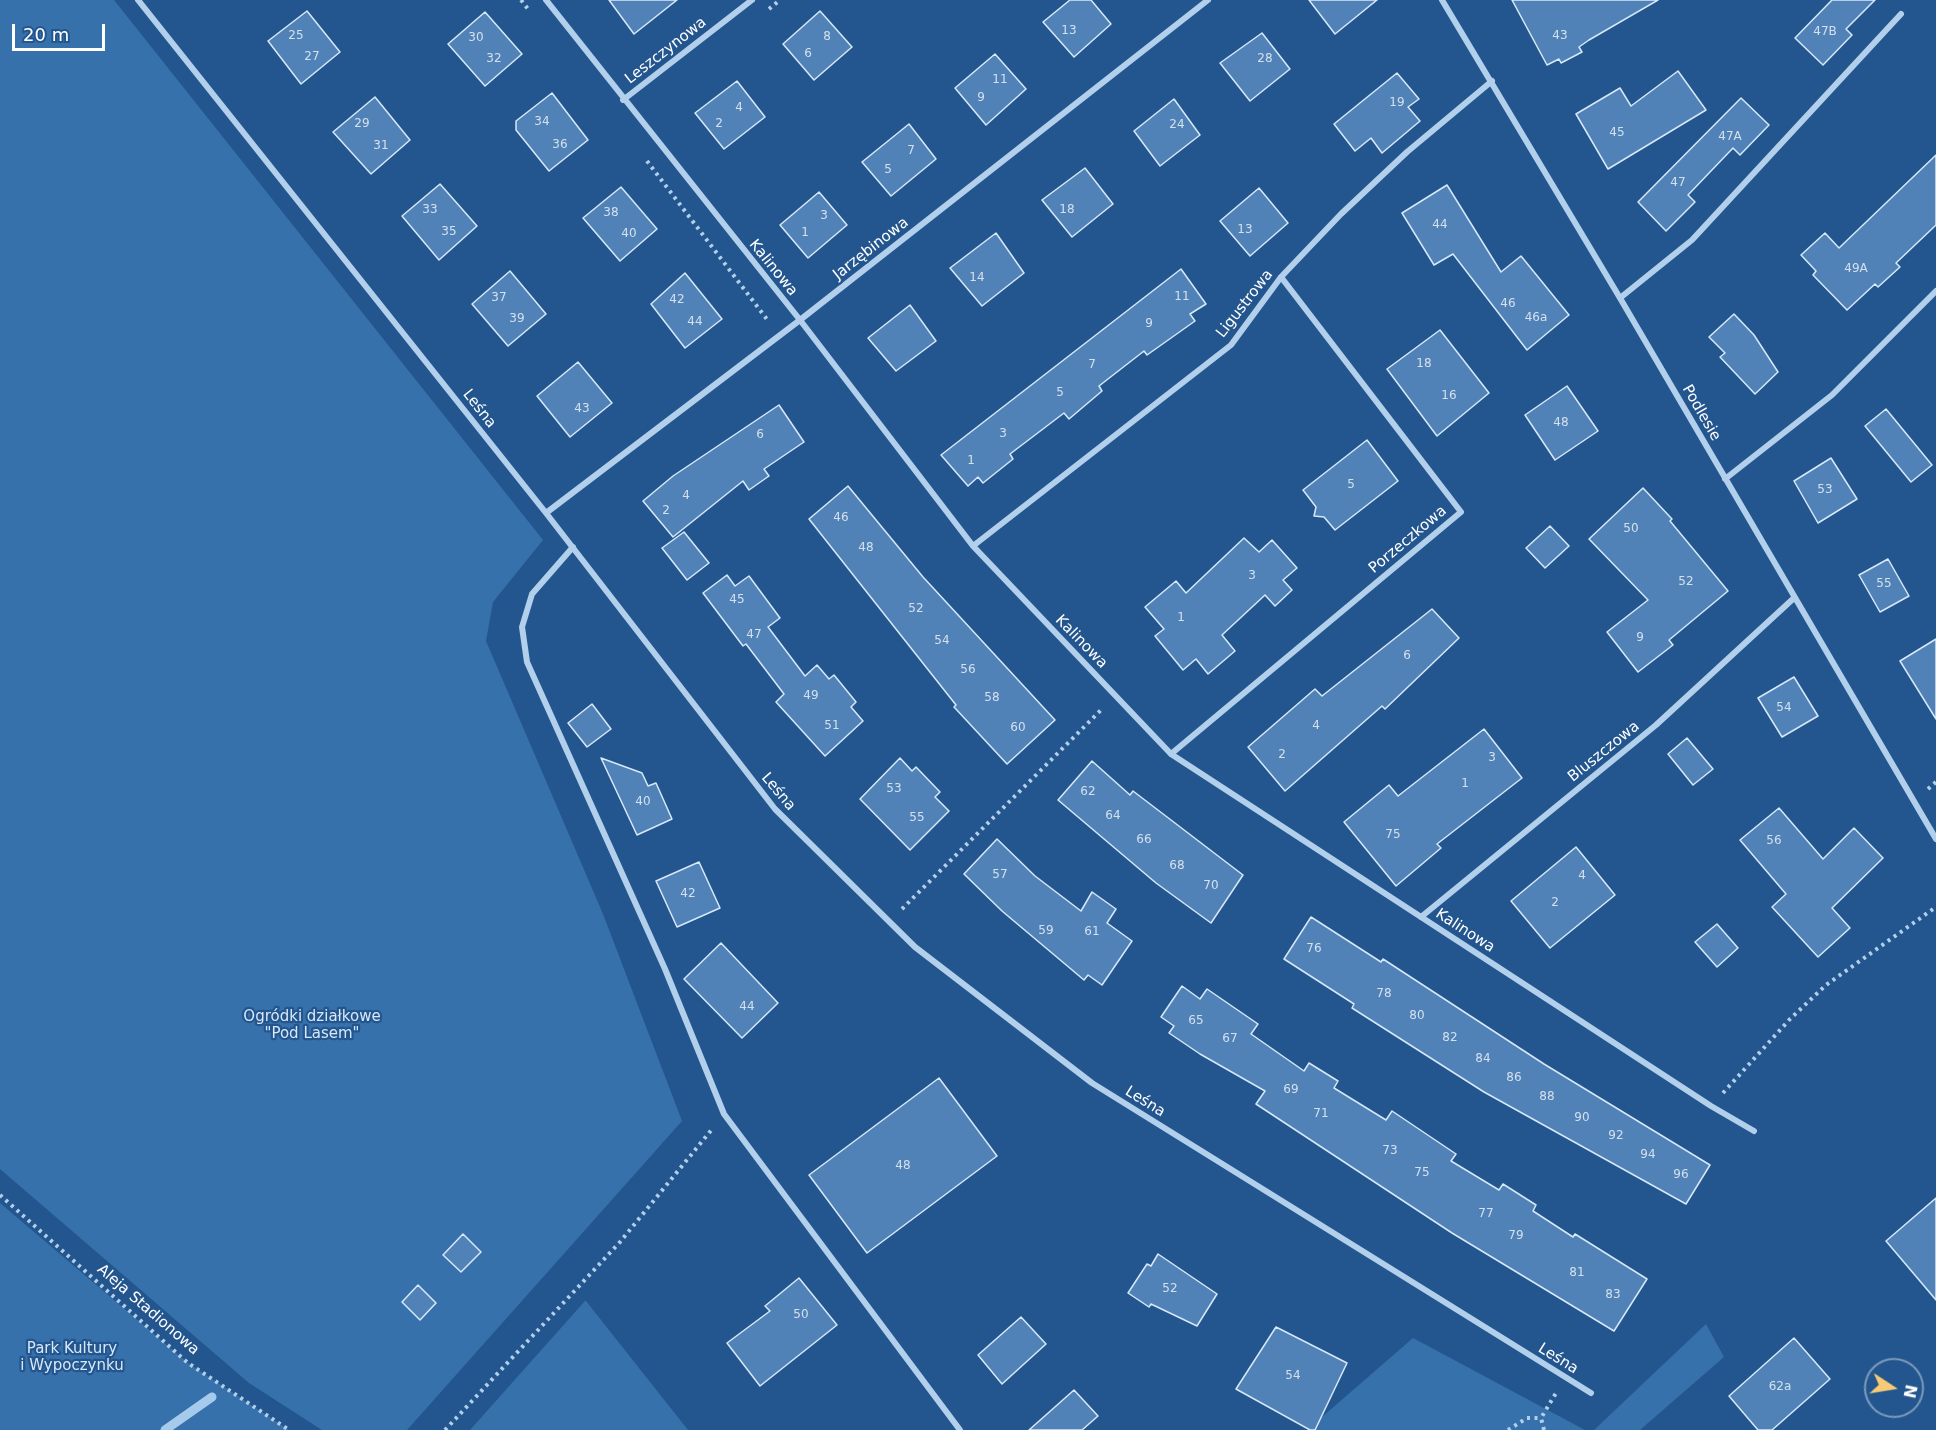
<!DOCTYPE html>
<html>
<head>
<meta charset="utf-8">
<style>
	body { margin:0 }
	#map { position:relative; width:1936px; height:1430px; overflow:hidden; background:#23568e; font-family:"DejaVu Sans",sans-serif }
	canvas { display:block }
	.north { position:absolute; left:1864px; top:1358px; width:60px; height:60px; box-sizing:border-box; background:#23568e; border:2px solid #7b9abb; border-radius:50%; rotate:102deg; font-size:16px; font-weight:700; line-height:24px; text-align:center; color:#fff }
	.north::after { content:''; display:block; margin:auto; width:21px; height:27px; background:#f7cb75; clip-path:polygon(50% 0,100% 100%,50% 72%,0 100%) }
	.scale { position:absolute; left:12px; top:24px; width:93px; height:27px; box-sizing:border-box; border:3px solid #fff; border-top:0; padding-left:8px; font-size:18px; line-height:21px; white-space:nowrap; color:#fff; -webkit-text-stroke:4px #23568e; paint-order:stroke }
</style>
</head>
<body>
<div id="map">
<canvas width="1936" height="1430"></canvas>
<div class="north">N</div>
<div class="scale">20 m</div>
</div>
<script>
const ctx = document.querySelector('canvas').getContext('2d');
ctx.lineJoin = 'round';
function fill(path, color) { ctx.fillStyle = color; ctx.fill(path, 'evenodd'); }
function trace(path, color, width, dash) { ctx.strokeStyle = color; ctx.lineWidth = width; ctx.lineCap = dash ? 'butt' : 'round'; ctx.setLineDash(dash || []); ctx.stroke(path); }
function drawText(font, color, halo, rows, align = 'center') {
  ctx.font = font + ' "DejaVu Sans",sans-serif'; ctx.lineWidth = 4.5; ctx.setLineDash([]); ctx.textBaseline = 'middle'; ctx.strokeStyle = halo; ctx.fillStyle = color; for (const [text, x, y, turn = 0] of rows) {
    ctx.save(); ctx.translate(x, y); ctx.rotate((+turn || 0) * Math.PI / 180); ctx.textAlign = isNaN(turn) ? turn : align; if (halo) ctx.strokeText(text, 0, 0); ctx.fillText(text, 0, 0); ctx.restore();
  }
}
fill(new Path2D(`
	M 0,0 L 114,0 L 543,540 L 493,602 L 486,641 L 603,914 L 682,1121 L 407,1430 L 322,1430 L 249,1383 L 0,1169 Z
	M 0,1203 L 188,1363 L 289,1430 L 0,1430 Z
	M 586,1301 L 688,1430 L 470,1430 L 585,1301 Z
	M 1706,1324 L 1724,1357 L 1640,1430 L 1594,1430 Z
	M 1413,1338 L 1585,1430 L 1307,1430 Z`), '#3771ab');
trace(new Path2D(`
	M 165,1430 L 212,1397`), '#a6caec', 9);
const building = new Path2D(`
	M 609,0 L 677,0 L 634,34 Z
	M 1070,0 L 1091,0 L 1111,24 L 1074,57 L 1043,22 Z
	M 1309,0 L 1377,0 L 1335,34 Z
	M 1512,0 L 1658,0 L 1589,40 L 1579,47 L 1582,52 L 1561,63 L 1559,59 L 1547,65 Z
	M 1832,0 L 1875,0 L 1846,29 L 1852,35 L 1823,65 L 1795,38 Z
	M 307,11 L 340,52 L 301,84 L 268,41 Z
	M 820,11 L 852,47 L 814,80 L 783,44 Z
	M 485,12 L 522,54 L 485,86 L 448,44 Z
	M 1262,33 L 1290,69 L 1250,101 L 1220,63 Z
	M 995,54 L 1026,89 L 986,125 L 955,88 Z
	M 1678,71 L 1706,110 L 1608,169 L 1576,114 L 1620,88 L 1631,106 Z
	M 1397,73 L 1419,99 L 1408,107 L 1420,121 L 1382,153 L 1371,138 L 1355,151 L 1334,124 Z
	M 737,81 L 765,117 L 724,149 L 695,113 Z
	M 552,93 L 588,140 L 549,171 L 516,130 L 516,121 Z
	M 375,97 L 410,140 L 371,174 L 333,132 Z
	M 1741,98 L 1769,125 L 1740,155 L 1733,148 L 1710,172 L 1688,195 L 1695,202 L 1666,231 L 1638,202 Z
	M 1174,99 L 1200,135 L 1160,166 L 1134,131 Z
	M 909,124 L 936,159 L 891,196 L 862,162 Z
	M 1936,155 L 1936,225 L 1896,263 L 1900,267 L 1878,287 L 1875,284 L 1847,310 L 1813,275 L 1816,271 L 1801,255 L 1825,233 L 1839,248 Z
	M 1085,168 L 1113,204 L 1072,237 L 1042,200 Z
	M 440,184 L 477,226 L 439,260 L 402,216 Z
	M 1447,185 L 1501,272 L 1521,256 L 1569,315 L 1527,350 L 1453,254 L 1434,265 L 1402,213 Z
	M 621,187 L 657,229 L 620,261 L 583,218 Z
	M 1259,188 L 1288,223 L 1250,256 L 1220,221 Z
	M 819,192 L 847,225 L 808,258 L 780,225 Z
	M 996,233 L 1024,273 L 982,306 L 950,268 Z
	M 1181,269 L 1206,304 L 1190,314 L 1195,321 L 1147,355 L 1144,351 L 1099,386 L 1102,391 L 1069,419 L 1064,413 L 1010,454 L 1013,459 L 983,483 L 978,477 L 968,486 L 941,455 Z
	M 510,271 L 546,314 L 508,346 L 472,304 Z
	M 685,273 L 722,319 L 685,348 L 651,304 Z
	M 910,305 L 936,341 L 896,371 L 868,338 Z
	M 1734,314 L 1754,335 L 1778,372 L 1755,394 L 1720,357 L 1725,353 L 1709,337 Z
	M 1440,330 L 1489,393 L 1437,436 L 1387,369 Z
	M 578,362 L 612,403 L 570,437 L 537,396 Z
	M 1567,386 L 1598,431 L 1555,460 L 1525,415 Z
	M 779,405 L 804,442 L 764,469 L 769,476 L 749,490 L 743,481 L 673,537 L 643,501 L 673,476 Z
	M 1886,409 L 1932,465 L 1911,482 L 1865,426 Z
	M 1367,440 L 1398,481 L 1335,530 L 1324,517 L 1314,516 L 1316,507 L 1303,490 Z
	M 1831,458 L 1857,499 L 1818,523 L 1794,481 Z
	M 848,486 L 923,577 L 1055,720 L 1007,764 L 954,707 L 956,705 L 809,519 Z
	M 1643,488 L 1672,519 L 1670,521 L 1728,591 L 1669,640 L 1673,645 L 1638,672 L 1607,632 L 1648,600 L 1589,539 Z
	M 1550,526 L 1569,546 L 1545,568 L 1526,548 Z
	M 684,532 L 709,563 L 687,580 L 662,548 Z
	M 1244,538 L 1259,552 L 1272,540 L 1297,568 L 1283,580 L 1292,590 L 1275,606 L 1265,595 L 1222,635 L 1235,651 L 1208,674 L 1196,659 L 1183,670 L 1155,636 L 1164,629 L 1145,607 L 1176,581 L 1186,593 Z
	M 1888,559 L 1909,596 L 1880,612 L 1859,575 Z
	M 727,575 L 735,586 L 749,576 L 780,618 L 768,627 L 805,676 L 817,665 L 829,679 L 834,675 L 856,702 L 851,707 L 863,721 L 825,756 L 776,702 L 784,694 L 746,644 L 743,646 L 703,593 Z
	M 1432,609 L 1459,638 L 1385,709 L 1382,706 L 1285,791 L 1248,747 L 1315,689 L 1322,696 Z
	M 1936,639 L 1936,719 L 1900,661 Z
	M 1794,677 L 1818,716 L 1782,737 L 1758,698 Z
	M 592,704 L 611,729 L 587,747 L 568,723 Z
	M 1484,729 L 1522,778 L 1437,844 L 1441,848 L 1396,886 L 1344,822 L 1389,785 L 1398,796 Z
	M 1687,738 L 1713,769 L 1693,785 L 1668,754 Z
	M 601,758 L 642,773 L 648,786 L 656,783 L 672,819 L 637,835 Z
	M 900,758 L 912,771 L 916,767 L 940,792 L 935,797 L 949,811 L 910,850 L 860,799 Z
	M 1092,761 L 1130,795 L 1133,791 L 1243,875 L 1211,923 L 1156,883 L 1058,800 Z
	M 1779,808 L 1823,859 L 1854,828 L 1883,858 L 1832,908 L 1850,928 L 1818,957 L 1772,907 L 1786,894 L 1740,840 Z
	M 997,839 L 1035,876 L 1081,911 L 1092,892 L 1116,909 L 1107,923 L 1132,941 L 1102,985 L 1088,975 L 1084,980 L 1002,911 L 964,874 Z
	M 1576,847 L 1615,895 L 1550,948 L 1511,901 Z
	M 699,862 L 720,908 L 677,927 L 656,881 Z
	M 1311,917 L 1381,962 L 1383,959 L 1544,1064 L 1710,1165 L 1686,1204 L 1484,1092 L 1352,1008 L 1354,1004 L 1284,959 Z
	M 1717,924 L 1738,948 L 1717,967 L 1695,942 Z
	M 721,943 L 778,1003 L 742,1038 L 684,979 Z
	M 1182,986 L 1200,999 L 1207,989 L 1258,1024 L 1251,1034 L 1304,1071 L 1309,1063 L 1338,1081 L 1334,1088 L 1386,1120 L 1392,1111 L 1456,1154 L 1451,1161 L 1499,1190 L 1503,1184 L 1536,1205 L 1533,1211 L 1573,1237 L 1575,1234 L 1647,1279 L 1614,1331 L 1452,1233 L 1256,1104 L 1265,1091 L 1200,1054 L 1169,1033 L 1174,1026 L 1161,1017 Z
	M 939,1078 L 997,1156 L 867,1253 L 809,1175 Z
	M 1936,1198 L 1936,1300 L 1886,1241 Z
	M 463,1234 L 481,1252 L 461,1272 L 443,1255 Z
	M 1158,1254 L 1217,1294 L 1197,1326 L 1151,1304 L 1149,1307 L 1128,1293 L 1147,1264 L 1151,1266 Z
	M 799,1278 L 837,1325 L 760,1386 L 727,1343 L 770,1311 L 765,1306 Z
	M 418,1285 L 436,1303 L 420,1320 L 402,1302 Z
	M 1021,1317 L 1046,1344 L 1002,1384 L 978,1355 Z
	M 1276,1327 L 1347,1363 L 1315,1430 L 1310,1430 L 1236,1389 Z
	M 1794,1338 L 1830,1379 L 1772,1430 L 1758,1430 L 1729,1396 Z
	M 1074,1390 L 1098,1416 L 1082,1430 L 1029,1430 Z`);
fill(building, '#5082b7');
trace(building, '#d7e8f8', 1.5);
trace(new Path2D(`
	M 521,0 L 528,9
	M 769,9 L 780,0
	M 647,161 L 769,322
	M 1928,789 L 1936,782
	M 902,909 L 1102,709
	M 1723,1093 L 1790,1019 L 1826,985 L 1936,907
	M 0,1195 L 188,1363 L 289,1430
	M 445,1430 L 620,1242 L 713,1128
	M 1508,1430 L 1527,1418 L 1541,1418
	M 1544,1430 L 1541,1418 L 1556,1393`), '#b2cfeb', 4, [3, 4.5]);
trace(new Path2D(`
	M 138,0 L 546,513 L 775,809 L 915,947 L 1092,1083 L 1591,1393
	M 546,0 L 800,320 L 973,546 L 1171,754 L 1711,1106 L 1754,1131
	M 1442,0 L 1620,298 L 1936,839
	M 623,100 L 752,0
	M 1620,298 L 1692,240 L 1901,14
	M 1725,479 L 1832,395 L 1936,291
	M 546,513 L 800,320 L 1208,0
	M 973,546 L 1231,345 L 1281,277 L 1341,214 L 1407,152 L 1492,81
	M 573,547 L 532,594 L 522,627 L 527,662 L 665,969 L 724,1114 L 960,1430
	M 1171,754 L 1461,512 L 1281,277
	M 1421,917 L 1656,725 L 1794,598`), '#b2cfeb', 6);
drawText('12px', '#d3e0ed', null, [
	["13",1069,31],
	["47B",1825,32],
	["25",296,36],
	["43",1560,36],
	["8",827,37],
	["30",476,38],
	["6",808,54],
	["27",312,57],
	["32",494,59],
	["28",1265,59],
	["11",1000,80],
	["9",981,98],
	["19",1397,103],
	["4",739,108],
	["34",542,122],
	["29",362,124],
	["2",719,124],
	["24",1177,125],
	["45",1617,133],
	["47A",1730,137],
	["36",560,145],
	["31",381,146],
	["7",911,151],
	["5",888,170],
	["47",1678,183],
	["33",430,210],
	["18",1067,210],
	["38",611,213],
	["3",824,216],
	["44",1440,225],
	["13",1245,230],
	["35",449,232],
	["1",805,233],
	["40",629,234],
	["49A",1856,269],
	["14",977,278],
	["11",1182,297],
	["37",499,298],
	["42",677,300],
	["46",1508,304],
	["46a",1536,318],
	["39",517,319],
	["44",695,322],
	["9",1149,324],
	["18",1424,364],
	["7",1092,365],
	["5",1060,393],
	["16",1449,396],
	["43",582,409],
	["48",1561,423],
	["3",1003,434],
	["6",760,435],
	["1",971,461],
	["5",1351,485],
	["53",1825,490],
	["4",686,496],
	["2",666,511],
	["46",841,518],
	["50",1631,529],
	["48",866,548],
	["3",1252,576],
	["52",1686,582],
	["55",1884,584],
	["45",737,600],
	["52",916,609],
	["1",1181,618],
	["47",754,635],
	["9",1640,638],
	["54",942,641],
	["6",1407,656],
	["56",968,670],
	["49",811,696],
	["58",992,698],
	["54",1784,708],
	["51",832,726],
	["4",1316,726],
	["60",1018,728],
	["2",1282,755],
	["3",1492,758],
	["1",1465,784],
	["53",894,789],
	["62",1088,792],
	["40",643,802],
	["64",1113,816],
	["55",917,818],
	["75",1393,835],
	["66",1144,840],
	["56",1774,841],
	["68",1177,866],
	["57",1000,875],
	["4",1582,876],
	["70",1211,886],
	["42",688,894],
	["2",1555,903],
	["59",1046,931],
	["61",1092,932],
	["76",1314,949],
	["78",1384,994],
	["44",747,1007],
	["80",1417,1016],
	["65",1196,1021],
	["82",1450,1038],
	["67",1230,1039],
	["84",1483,1059],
	["86",1514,1078],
	["69",1291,1090],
	["88",1547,1097],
	["71",1321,1114],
	["90",1582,1118],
	["92",1616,1136],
	["73",1390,1151],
	["94",1648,1155],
	["48",903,1166],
	["75",1422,1173],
	["96",1681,1175],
	["77",1486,1214],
	["79",1516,1236],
	["81",1577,1273],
	["52",1170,1289],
	["83",1613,1295],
	["50",801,1315],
	["54",1293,1376],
	["62a",1780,1387]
]);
drawText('15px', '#fff', '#23568e', [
	["Leszczynowa",666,51,-38],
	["Jarzębinowa",871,249,-38],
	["Kalinowa",773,268,51],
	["Ligustrowa",1245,304,-52],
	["Leśna",479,409,52],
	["Podlesie",1701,413,60],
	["Porzeczkowa",1408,540,-40],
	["Kalinowa",1081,642,46],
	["Bluszczowa",1604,752,-39],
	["Leśna",778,792,50],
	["Kalinowa",1465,931,33],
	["Leśna",1145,1102,32],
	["Aleja Stadionowa",148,1310,41],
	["Leśna",1558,1359,32]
]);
drawText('15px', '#d7e8f8', '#23568e', [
	["Ogródki działkowe",312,1017],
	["\"Pod Lasem\"",312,1034],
	["Park Kultury",72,1349],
	["i Wypoczynku",72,1366]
]);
</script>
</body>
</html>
